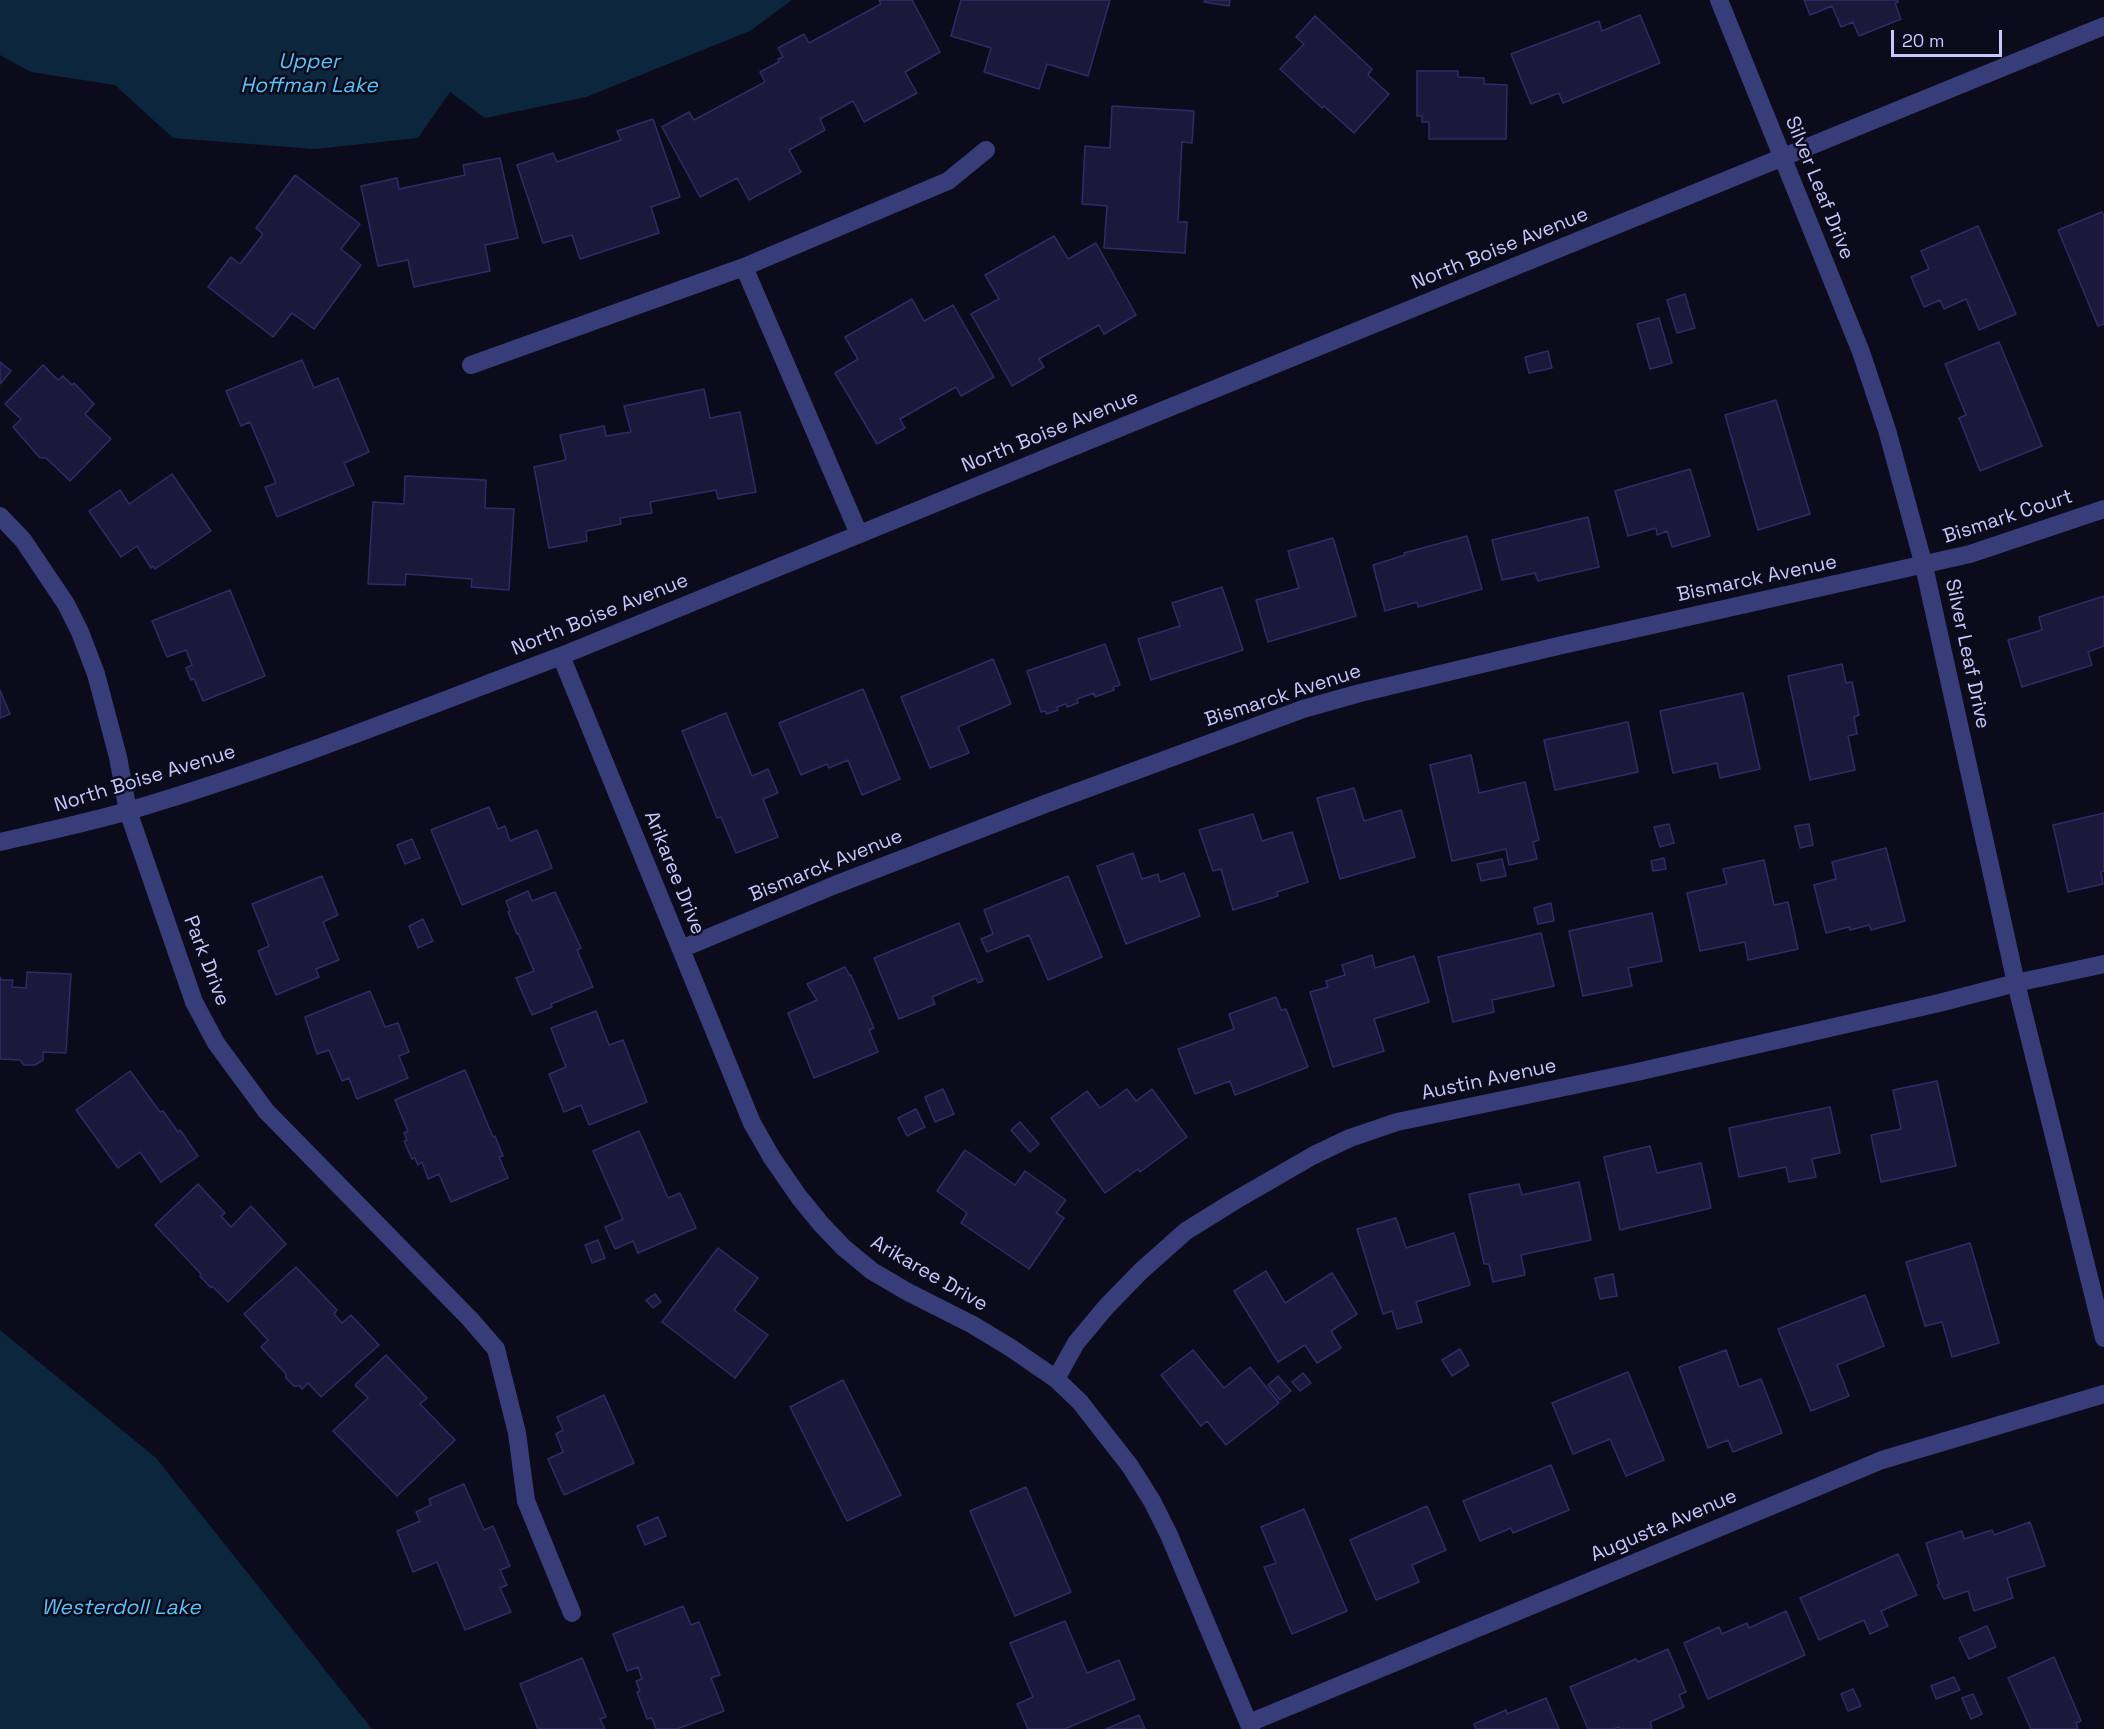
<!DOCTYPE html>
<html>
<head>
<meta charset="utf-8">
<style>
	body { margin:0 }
	#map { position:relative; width:2104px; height:1729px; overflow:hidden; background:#0c0b1b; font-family:"Space Grotesk",sans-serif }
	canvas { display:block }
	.scale { position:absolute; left:1891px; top:30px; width:111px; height:27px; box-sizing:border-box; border:3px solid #c7c7fd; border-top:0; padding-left:8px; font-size:18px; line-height:21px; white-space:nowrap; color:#c7c7fd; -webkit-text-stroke:4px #0c0b1b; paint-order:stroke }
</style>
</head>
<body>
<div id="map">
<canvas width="2104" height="1729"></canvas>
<div class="scale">20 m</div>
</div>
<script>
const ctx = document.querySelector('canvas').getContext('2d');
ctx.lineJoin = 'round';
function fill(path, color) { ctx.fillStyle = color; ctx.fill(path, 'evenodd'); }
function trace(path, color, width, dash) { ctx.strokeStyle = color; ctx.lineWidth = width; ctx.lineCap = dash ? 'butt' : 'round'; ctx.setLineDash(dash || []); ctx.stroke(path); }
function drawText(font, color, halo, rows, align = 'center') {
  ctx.font = font + ' "Space Grotesk",sans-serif'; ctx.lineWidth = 5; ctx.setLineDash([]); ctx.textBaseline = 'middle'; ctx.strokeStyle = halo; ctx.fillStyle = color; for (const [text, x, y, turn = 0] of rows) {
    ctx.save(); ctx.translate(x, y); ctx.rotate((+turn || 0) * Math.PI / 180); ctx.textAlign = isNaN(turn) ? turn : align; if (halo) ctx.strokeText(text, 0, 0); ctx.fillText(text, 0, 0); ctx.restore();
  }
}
fill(new Path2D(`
	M 0,0 L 792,0 L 750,31 L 586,97 L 485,118 L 450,92 L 418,138 L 315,149 L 173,138 L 115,85 L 31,72 L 0,55 Z
	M 0,1330 L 156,1458 L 372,1729 L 0,1729 Z`), '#0c263e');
const building = new Path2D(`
	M 879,0 L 912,0 L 940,52 L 905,72 L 917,93 L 864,122 L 853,101 L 820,119 L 825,130 L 789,150 L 801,172 L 749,200 L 737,178 L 700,197 L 662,127 L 689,112 L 694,120 L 765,82 L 760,72 L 779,62 L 778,59 L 783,57 L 778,48 L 804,34 L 809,43 L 881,4 Z
	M 961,0 L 1110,0 L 1088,76 L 1047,64 L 1039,89 L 984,72 L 991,48 L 951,36 Z
	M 1205,0 L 1230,0 L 1229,6 L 1204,2 Z
	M 1804,0 L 1898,0 L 1898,2 L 1895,3 L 1901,19 L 1859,36 L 1853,22 L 1841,27 L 1832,6 L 1810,15 Z
	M 1640,15 L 1660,63 L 1563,103 L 1559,93 L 1531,104 L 1511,54 L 1599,21 L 1602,31 Z
	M 1315,16 L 1372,69 L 1368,75 L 1389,94 L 1354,133 L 1324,106 L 1322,108 L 1280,69 L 1304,44 L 1296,37 Z
	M 1417,71 L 1458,71 L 1458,77 L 1484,78 L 1484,84 L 1507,85 L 1506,139 L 1429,139 L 1429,122 L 1422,122 L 1422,116 L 1417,116 Z
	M 1112,106 L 1194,111 L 1192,143 L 1182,142 L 1178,222 L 1187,222 L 1185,253 L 1104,248 L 1107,206 L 1082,204 L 1085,146 L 1110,148 Z
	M 653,119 L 680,197 L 651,207 L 659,233 L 580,259 L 572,235 L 543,243 L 517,165 L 553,153 L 557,162 L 621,140 L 617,131 Z
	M 500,158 L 518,238 L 485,245 L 490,271 L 414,287 L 408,260 L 378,266 L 361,186 L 397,178 L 399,189 L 465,175 L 463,165 Z
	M 295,175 L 360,224 L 341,249 L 361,265 L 314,329 L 292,313 L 273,337 L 208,287 L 231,257 L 240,264 L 263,234 L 256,228 Z
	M 2102,212 L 2104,216 L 2104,324 L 2098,326 L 2058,230 Z
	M 1978,226 L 2016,314 L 1979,330 L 1966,299 L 1944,309 L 1940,300 L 1924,307 L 1911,277 L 1929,269 L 1921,251 Z
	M 1054,236 L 1068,259 L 1096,243 L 1136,315 L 1104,334 L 1099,325 L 1039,359 L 1044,367 L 1012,386 L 971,314 L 999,299 L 985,275 Z
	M 1685,294 L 1695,328 L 1677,333 L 1667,300 Z
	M 912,299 L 924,321 L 953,305 L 994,377 L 961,396 L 956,387 L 900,419 L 905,428 L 877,444 L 835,373 L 858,359 L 845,337 Z
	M 1659,318 L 1672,363 L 1650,369 L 1637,324 Z
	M 1999,342 L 2042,446 L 1980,471 L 1959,418 L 1966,415 L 1945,364 Z
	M 1548,351 L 1552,368 L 1529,373 L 1525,357 Z
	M 302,360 L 314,388 L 338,378 L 369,452 L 344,463 L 354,485 L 277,517 L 265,487 L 276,483 L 250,422 L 241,426 L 226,391 Z
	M 0,362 L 11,371 L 0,384 Z
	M 43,365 L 58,380 L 63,376 L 72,385 L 74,383 L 94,404 L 85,414 L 111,439 L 70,481 L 46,458 L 40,458 L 13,427 L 21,419 L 5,404 Z
	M 704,389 L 710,418 L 740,412 L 756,492 L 718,499 L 716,490 L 650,502 L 652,513 L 620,518 L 621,524 L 586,531 L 587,541 L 549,548 L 534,467 L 566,460 L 560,435 L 604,426 L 606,436 L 631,432 L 624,406 Z
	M 1776,400 L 1810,514 L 1758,530 L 1725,415 Z
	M 1690,469 L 1710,536 L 1672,547 L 1667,531 L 1657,535 L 1656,528 L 1628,536 L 1615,491 Z
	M 172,474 L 211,531 L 155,569 L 153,566 L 151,568 L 137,546 L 121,557 L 89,511 L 120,490 L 129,504 Z
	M 405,476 L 486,480 L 485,508 L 514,509 L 509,590 L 471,587 L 472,579 L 406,574 L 405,585 L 368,584 L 373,502 L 404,504 Z
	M 1588,517 L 1599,567 L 1538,581 L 1535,573 L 1502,580 L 1492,540 Z
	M 1467,536 L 1482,589 L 1418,607 L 1417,602 L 1385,611 L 1373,565 L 1405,555 L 1404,553 Z
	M 1333,538 L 1356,616 L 1268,642 L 1256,600 L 1299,588 L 1288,551 Z
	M 1222,587 L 1243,650 L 1151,680 L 1138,639 L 1180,626 L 1172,603 Z
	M 230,590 L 265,676 L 203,701 L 194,679 L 191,680 L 186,668 L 192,665 L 186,650 L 167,657 L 152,621 Z
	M 2104,596 L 2104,646 L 2088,652 L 2092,665 L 2022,687 L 2008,640 L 2042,630 L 2039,617 Z
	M 1105,644 L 1120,685 L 1113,687 L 1114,690 L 1095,697 L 1094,693 L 1077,699 L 1078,703 L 1067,707 L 1066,704 L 1057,707 L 1058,710 L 1047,714 L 1045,711 L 1041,712 L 1027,671 Z
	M 993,659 L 1011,704 L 958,727 L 969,753 L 930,768 L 901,697 Z
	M 1842,664 L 1846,683 L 1852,682 L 1859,715 L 1854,717 L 1857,734 L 1848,736 L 1855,770 L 1810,780 L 1788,676 Z
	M 863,689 L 900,779 L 862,795 L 848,760 L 829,768 L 827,764 L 801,775 L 779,723 Z
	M 0,690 L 10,714 L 0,718 Z
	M 1743,693 L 1760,769 L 1720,778 L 1717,763 L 1673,773 L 1660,711 Z
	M 726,713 L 752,776 L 768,769 L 778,793 L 763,799 L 778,837 L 736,853 L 721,817 L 717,818 L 682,731 Z
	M 1628,722 L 1638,772 L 1555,790 L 1544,740 Z
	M 1471,755 L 1479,793 L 1525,782 L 1539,840 L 1533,842 L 1537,859 L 1509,865 L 1506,849 L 1452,861 L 1430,765 Z
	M 1354,788 L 1364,821 L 1401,810 L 1415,857 L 1340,879 L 1317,798 Z
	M 489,807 L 498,829 L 505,826 L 510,841 L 537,830 L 552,868 L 462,905 L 431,830 Z
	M 2104,813 L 2104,871 L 2101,872 L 2103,884 L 2068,892 L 2053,825 Z
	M 1253,814 L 1262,841 L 1292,832 L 1308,882 L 1277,892 L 1278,896 L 1233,910 L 1221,869 L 1213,871 L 1199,830 Z
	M 1669,824 L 1674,843 L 1660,847 L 1654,827 Z
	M 1809,824 L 1813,845 L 1800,848 L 1795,826 Z
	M 412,839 L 420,858 L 405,864 L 397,845 Z
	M 1886,848 L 1905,921 L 1871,930 L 1869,925 L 1850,930 L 1849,927 L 1826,933 L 1814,885 L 1836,879 L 1832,862 Z
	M 1133,853 L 1142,879 L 1158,874 L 1160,882 L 1184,873 L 1200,916 L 1126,944 L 1097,866 Z
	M 1664,858 L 1666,869 L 1653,871 L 1651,861 Z
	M 1502,859 L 1506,876 L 1481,881 L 1477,864 Z
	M 1764,860 L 1774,905 L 1788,902 L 1798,949 L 1748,960 L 1745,942 L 1700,951 L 1687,893 L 1727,884 L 1723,869 Z
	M 322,876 L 338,915 L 323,922 L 339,960 L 316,969 L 319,977 L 276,995 L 258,951 L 269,946 L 252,904 Z
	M 1068,876 L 1102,957 L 1048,980 L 1029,935 L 987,952 L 981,939 L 993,934 L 984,910 Z
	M 528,891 L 532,901 L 555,892 L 581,948 L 577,950 L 593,987 L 551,1004 L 552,1007 L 532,1015 L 516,978 L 534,971 L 518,933 L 517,934 L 508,912 L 510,911 L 506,901 Z
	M 1551,903 L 1554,921 L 1538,924 L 1534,908 Z
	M 1652,913 L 1662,961 L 1628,968 L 1632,986 L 1583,996 L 1569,931 Z
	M 423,919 L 433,941 L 418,948 L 409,926 Z
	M 959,923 L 983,981 L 978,983 L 976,978 L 932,997 L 935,1004 L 899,1019 L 874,958 Z
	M 1541,933 L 1554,986 L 1492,1000 L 1494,1012 L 1453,1022 L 1438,957 Z
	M 1372,955 L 1375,968 L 1414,956 L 1429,1002 L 1374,1019 L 1384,1051 L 1333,1067 L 1310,992 L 1328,987 L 1326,981 L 1345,975 L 1342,965 Z
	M 845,967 L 850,976 L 851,975 L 874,1028 L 869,1030 L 878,1052 L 814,1078 L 788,1013 L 817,1000 L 807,984 Z
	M 27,972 L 71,974 L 66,1053 L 43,1052 L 43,1060 L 35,1065 L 24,1065 L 20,1060 L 0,1059 L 0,977 L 1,980 L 13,980 L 12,987 L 26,988 Z
	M 370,991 L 385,1027 L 398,1023 L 409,1052 L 399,1056 L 408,1078 L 357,1099 L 349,1078 L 342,1081 L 329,1050 L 317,1054 L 305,1017 Z
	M 1276,997 L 1281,1010 L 1286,1009 L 1308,1067 L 1235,1095 L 1230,1081 L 1195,1094 L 1178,1049 L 1234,1029 L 1229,1014 Z
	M 596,1011 L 609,1045 L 623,1040 L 647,1102 L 589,1125 L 581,1105 L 564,1112 L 549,1074 L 566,1067 L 551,1028 Z
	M 465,1070 L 493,1137 L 495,1136 L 503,1156 L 499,1157 L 508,1178 L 451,1202 L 439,1174 L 428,1179 L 422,1162 L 418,1165 L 415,1158 L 412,1159 L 404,1141 L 407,1140 L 404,1133 L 408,1131 L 395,1100 Z
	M 130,1071 L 160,1112 L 163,1111 L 178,1132 L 180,1130 L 198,1156 L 161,1182 L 140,1152 L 118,1168 L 76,1110 Z
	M 1937,1081 L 1956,1166 L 1881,1182 L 1871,1135 L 1901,1129 L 1893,1090 Z
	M 943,1089 L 954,1114 L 935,1122 L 925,1097 Z
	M 1127,1089 L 1136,1101 L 1152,1089 L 1187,1137 L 1140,1172 L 1138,1169 L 1105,1193 L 1051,1118 L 1087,1091 L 1100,1108 Z
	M 1830,1107 L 1840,1153 L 1812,1159 L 1816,1177 L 1789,1182 L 1786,1167 L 1739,1177 L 1729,1128 Z
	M 916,1109 L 925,1127 L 907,1136 L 898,1118 Z
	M 1020,1122 L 1039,1144 L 1030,1152 L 1011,1130 Z
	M 639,1131 L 668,1198 L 680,1193 L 696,1228 L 638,1253 L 633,1241 L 615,1249 L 605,1227 L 623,1219 L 593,1151 Z
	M 1650,1146 L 1657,1173 L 1701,1163 L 1711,1208 L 1620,1230 L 1604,1157 Z
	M 965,1150 L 1015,1185 L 1025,1171 L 1066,1200 L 1056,1213 L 1064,1218 L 1029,1269 L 961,1223 L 967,1213 L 937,1191 Z
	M 1579,1182 L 1591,1240 L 1521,1255 L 1525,1275 L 1493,1282 L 1489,1264 L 1484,1264 L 1469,1194 L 1519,1184 L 1522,1195 Z
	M 198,1184 L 225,1213 L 221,1216 L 231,1227 L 251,1206 L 286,1244 L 228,1302 L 212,1286 L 211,1288 L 200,1276 L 201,1274 L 155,1225 Z
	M 1396,1218 L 1406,1248 L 1454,1233 L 1470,1285 L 1416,1302 L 1422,1322 L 1397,1329 L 1392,1311 L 1383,1314 L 1357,1229 Z
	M 598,1240 L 605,1258 L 592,1263 L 585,1245 Z
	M 1970,1243 L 1999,1343 L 1952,1357 L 1942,1322 L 1925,1326 L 1906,1262 Z
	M 718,1248 L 758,1278 L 734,1310 L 768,1335 L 735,1378 L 662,1322 Z
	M 296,1267 L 337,1310 L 334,1314 L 342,1323 L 351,1315 L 379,1345 L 321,1397 L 308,1383 L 302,1389 L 300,1386 L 294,1386 L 286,1378 L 286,1374 L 261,1347 L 268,1340 L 244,1314 Z
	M 1266,1271 L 1285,1303 L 1332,1273 L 1357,1314 L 1331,1331 L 1341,1348 L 1317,1363 L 1305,1345 L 1278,1362 L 1234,1291 Z
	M 1613,1274 L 1617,1296 L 1600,1299 L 1595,1278 Z
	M 655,1294 L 661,1302 L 653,1308 L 646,1300 Z
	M 1865,1295 L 1884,1346 L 1837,1365 L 1849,1396 L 1811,1411 L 1778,1329 Z
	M 1460,1349 L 1469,1365 L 1452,1376 L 1442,1360 Z
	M 1193,1350 L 1224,1388 L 1250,1367 L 1279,1403 L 1226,1445 L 1207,1421 L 1201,1426 L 1161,1375 Z
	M 1726,1350 L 1739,1387 L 1761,1379 L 1782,1433 L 1733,1452 L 1728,1440 L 1708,1448 L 1679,1367 Z
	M 386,1355 L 427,1398 L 420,1404 L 455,1440 L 397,1496 L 333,1431 L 368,1398 L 355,1385 Z
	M 1628,1372 L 1664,1460 L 1626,1476 L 1610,1439 L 1573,1454 L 1552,1403 Z
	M 1303,1373 L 1311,1383 L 1300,1391 L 1292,1382 Z
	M 1278,1376 L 1291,1391 L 1280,1400 L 1268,1385 Z
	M 843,1380 L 901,1495 L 847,1521 L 790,1407 Z
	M 604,1395 L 634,1463 L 564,1495 L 548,1459 L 563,1452 L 556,1434 L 563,1430 L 557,1417 Z
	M 1551,1465 L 1569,1510 L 1513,1533 L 1511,1528 L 1480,1541 L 1463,1501 Z
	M 464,1484 L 484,1530 L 493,1526 L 510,1566 L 500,1570 L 507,1585 L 500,1588 L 511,1612 L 465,1630 L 437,1562 L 413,1572 L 397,1531 L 420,1521 L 416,1512 L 431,1505 L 429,1499 Z
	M 1026,1487 L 1071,1592 L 1015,1616 L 970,1511 Z
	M 1427,1506 L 1446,1550 L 1412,1565 L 1419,1582 L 1376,1600 L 1350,1540 Z
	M 1304,1509 L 1347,1611 L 1292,1634 L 1264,1567 L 1276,1563 L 1261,1527 Z
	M 658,1517 L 666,1536 L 645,1545 L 637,1526 Z
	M 2030,1522 L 2045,1566 L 2007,1578 L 2013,1598 L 1974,1611 L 1968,1591 L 1944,1599 L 1937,1585 L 1939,1584 L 1926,1543 L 1962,1531 L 1964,1539 L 1992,1530 L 1994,1535 Z
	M 1898,1554 L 1917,1595 L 1881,1611 L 1888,1626 L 1870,1634 L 1864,1620 L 1819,1640 L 1800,1598 Z
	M 683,1606 L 691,1625 L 699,1622 L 720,1675 L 711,1678 L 724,1711 L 677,1729 L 656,1729 L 652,1718 L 647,1719 L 637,1692 L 640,1691 L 636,1681 L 642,1679 L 638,1667 L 627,1671 L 613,1634 Z
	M 1786,1611 L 1805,1655 L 1708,1699 L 1684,1643 L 1719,1627 L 1722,1634 L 1747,1623 L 1749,1628 Z
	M 1065,1621 L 1087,1673 L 1119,1660 L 1135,1699 L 1065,1729 L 1028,1729 L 1017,1704 L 1033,1697 L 1010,1643 Z
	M 1987,1626 L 1996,1647 L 1969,1659 L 1959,1638 Z
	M 1668,1649 L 1686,1692 L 1679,1695 L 1684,1707 L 1650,1722 L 1652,1728 L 1650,1729 L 1620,1729 L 1619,1727 L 1613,1729 L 1588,1729 L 1570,1687 L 1636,1659 L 1638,1662 Z
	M 2054,1657 L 2081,1721 L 2076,1723 L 2078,1729 L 2031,1729 L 2008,1678 Z
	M 582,1658 L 606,1717 L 600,1719 L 605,1729 L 538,1729 L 520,1684 Z
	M 1954,1677 L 1960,1690 L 1936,1699 L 1931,1686 Z
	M 1853,1689 L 1861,1706 L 1848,1711 L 1841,1694 Z
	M 1973,1694 L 1982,1714 L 1971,1719 L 1962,1698 Z
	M 1546,1698 L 1559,1729 L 1476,1729 L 1474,1724 L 1506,1710 L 1507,1714 Z
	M 1139,1715 L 1145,1729 L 1106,1729 Z`);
fill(building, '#1b183b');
trace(building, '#2f2b67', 1.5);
trace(new Path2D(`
	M 1719,0 L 1861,352 L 1887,430 L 1924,566 L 2016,983 L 2104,1338
	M 744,267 L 859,534
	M 471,365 L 744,267 L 948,181 L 986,150
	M 0,516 L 23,540 L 66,604 L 80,632 L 96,674 L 118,757 L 128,811 L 194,1002 L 216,1043 L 266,1111 L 470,1319 L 496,1349 L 517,1433 L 526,1501 L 572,1613
	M 561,656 L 752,1123 L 772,1158 L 799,1197 L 821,1224 L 844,1248 L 872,1271 L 906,1291 L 973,1325 L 1011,1348 L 1056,1379 L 1080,1402 L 1130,1466 L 1152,1501 L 1169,1535 L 1251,1729
	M 0,842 C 43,832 86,823 128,811 C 275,768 418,710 561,656 L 2104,26
	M 681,949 L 835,885 L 1045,804 L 1303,709 L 1360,693 L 1558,646 L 1970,554 L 2104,509
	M 1056,1379 L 1076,1343 L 1106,1307 L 1141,1271 L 1186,1231 L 1236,1200 L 1314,1155 L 1350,1138 L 1397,1122 L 1637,1072 L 1939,1003 L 2016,983 L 2104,964
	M 1249,1723 L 1882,1460 L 2104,1394`), '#373d79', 18);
drawText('20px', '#c7c7fd', '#0c0b1b', [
	["Silver Leaf Drive",1819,188,68],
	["North Boise Avenue",1500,249,-22],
	["North Boise Avenue",1050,432,-22],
	["Bismark Court",2008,517,-18],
	["Bismarck Avenue",1757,579,-12],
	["North Boise Avenue",600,615,-22],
	["Silver Leaf Drive",1967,654,78],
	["Bismarck Avenue",1283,696,-18],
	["North Boise Avenue",145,779,-17],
	["Bismarck Avenue",826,866,-22],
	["Arikaree Drive",674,873,68],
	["Park Drive",206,961,69],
	["Austin Avenue",1489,1080,-12],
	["Arikaree Drive",929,1274,30],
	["Augusta Avenue",1664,1526,-23]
]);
drawText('italic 21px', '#58c3fa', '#0c0b1b', [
	["Upper",309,62],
	["Hoffman Lake",309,86],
	["Westerdoll Lake",121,1608]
]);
</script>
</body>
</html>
